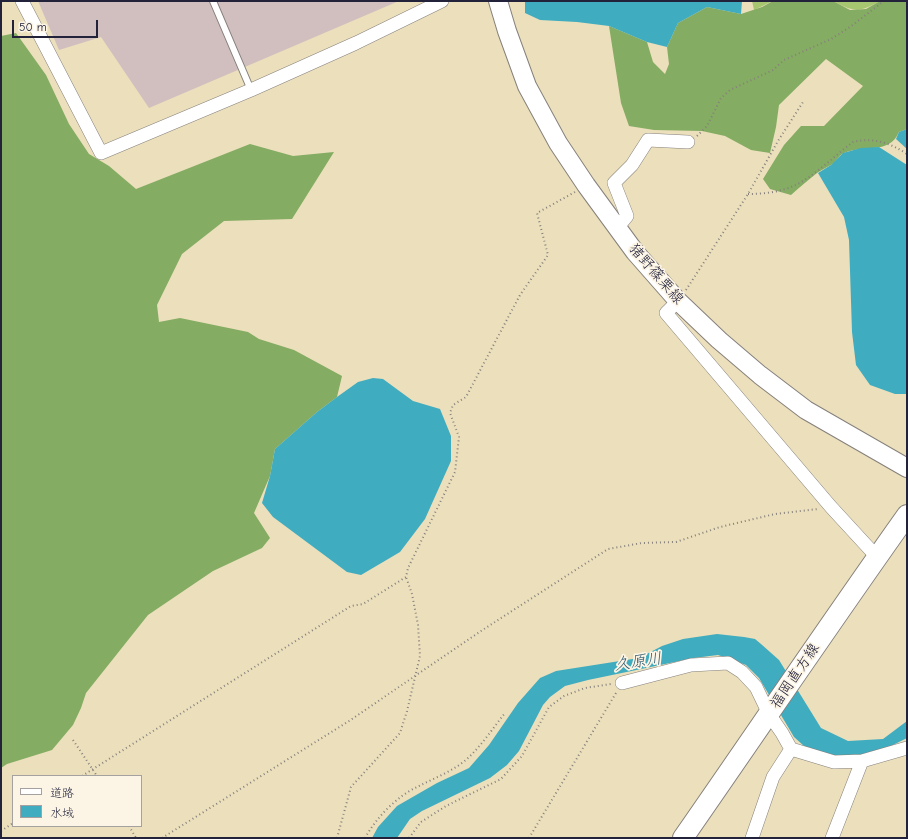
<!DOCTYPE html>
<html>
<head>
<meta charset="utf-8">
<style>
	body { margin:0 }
	#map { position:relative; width:908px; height:839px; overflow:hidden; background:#ebdfbc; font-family:"Comic Neue","Klee One",sans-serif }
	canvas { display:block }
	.frame { position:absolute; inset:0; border:2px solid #22223b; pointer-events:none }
	.legend { position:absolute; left:12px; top:775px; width:130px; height:52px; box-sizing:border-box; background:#fcf5e5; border:1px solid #a5a1a1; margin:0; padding:5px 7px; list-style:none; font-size:12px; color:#22223b }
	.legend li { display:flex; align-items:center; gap:8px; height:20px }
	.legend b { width:20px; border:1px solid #a5a1a1 }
	.scale { position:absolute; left:12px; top:20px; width:86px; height:18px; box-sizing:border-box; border:2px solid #22223b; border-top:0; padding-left:5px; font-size:12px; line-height:14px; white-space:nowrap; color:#22223b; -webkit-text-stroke:3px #fcf5e5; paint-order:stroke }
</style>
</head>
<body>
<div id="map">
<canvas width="908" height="839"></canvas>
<div class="frame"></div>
<ul class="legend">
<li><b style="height:5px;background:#fff"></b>道路</li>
<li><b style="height:11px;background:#40acbf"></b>水域</li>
</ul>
<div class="scale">50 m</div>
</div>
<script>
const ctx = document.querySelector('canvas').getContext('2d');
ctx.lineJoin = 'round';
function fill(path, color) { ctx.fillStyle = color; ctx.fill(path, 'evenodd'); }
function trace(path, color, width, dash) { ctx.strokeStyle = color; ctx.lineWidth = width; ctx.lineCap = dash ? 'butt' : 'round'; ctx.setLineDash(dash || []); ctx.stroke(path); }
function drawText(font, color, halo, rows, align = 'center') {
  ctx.font = font + ' "Comic Neue","Klee One",sans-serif'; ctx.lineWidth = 3.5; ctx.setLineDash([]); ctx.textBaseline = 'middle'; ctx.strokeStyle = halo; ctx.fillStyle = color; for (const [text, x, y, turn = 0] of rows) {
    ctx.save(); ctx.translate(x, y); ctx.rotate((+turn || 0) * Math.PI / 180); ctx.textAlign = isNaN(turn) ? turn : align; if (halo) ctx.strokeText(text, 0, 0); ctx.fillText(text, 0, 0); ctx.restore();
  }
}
fill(new Path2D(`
	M 38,1 L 399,1 L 149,108 L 101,37 L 59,50 Z`), '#d1bfbf');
fill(new Path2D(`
	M 752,1 L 773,1 L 754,10 Z
	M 833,1 L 880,1 C 859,13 854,12 833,1 Z`), '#a6c770');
fill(new Path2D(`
	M 773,1 L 833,1 L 850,10 L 866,9 L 880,1 L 907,1 L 907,129 L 899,132 C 889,155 865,144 844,153 C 839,155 836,162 831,165 C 826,168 821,170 817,173 C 808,180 799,188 791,195 L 770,189 L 763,179 L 784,145 L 801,126 L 824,126 L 863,86 L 826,59 L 779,105 L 776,127 L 770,153 L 751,150 L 725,136 L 702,131 L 654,130 L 629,126 L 621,103 L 609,26 L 647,42 L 653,62 L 665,74 L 669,64 L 667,47 L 678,23 L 707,7 L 741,14 L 762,7 Z
	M 16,33 L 46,75 L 69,124 L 89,154 L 109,166 L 136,189 L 250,144 L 293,156 L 334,152 L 292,219 L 224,221 L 182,254 L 157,305 L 159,322 L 180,318 L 248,332 L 259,339 L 294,350 L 342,376 L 337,397 L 317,412 L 275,449 L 270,476 L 254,513 L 270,538 L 262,548 L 213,571 L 148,615 L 86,693 L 81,708 L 73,725 L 52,750 L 7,764 L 1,768 L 1,36 Z`), '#84ac62');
fill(new Path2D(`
	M 525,1 L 742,1 L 741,14 L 707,7 L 678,23 L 667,47 L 647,42 L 609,26 L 577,22 L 540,20 L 525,13 Z
	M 907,129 L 907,149 L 896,139 L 899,132 Z
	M 879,147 L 907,165 L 907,394 L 895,394 L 870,385 L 856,365 L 852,332 L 849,240 L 844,217 L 818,173 L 831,165 L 843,153 L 861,148 Z
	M 373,378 L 383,379 L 413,401 L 440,409 L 451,436 L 451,461 L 425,519 L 400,552 L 361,575 L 347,572 L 273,517 L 262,503 L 270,476 L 275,449 L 317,412 L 337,397 L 358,382 Z
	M 717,634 L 744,637 L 755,639 L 761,644 L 779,660 L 821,728 L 848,741 L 883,739 L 907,721 L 907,738 L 881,751 L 854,757 L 829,755 L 804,746 L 794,737 L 759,678 L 746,665 L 718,655 L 694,658 L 588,680 L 565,686 L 550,697 L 543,705 L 519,751 L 507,765 L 490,778 L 422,811 L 410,819 L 397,838 L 372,838 L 378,827 L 397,806 L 437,783 L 469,768 L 489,745 L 518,703 L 540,678 L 556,671 L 639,658 L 662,646 L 683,639 Z`), '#40acbf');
const lane = new Path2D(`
	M 213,1 L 251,90`);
const street = new Path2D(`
	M 22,1 L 101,153 L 251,90 L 356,43 L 442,1
	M 617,228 L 627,216 L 614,183 L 632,165 L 648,140 L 688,142
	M 678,301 L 666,313 L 831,507 L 877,557
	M 622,683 L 691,665 L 728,663 L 742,672 L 756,687 L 769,714 L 782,733 L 791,749 L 834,762 L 862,761 L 907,748
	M 752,838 L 773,777 L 791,749
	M 832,838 L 862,761`);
const secondary = new Path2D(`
	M 498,1 L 507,31 L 527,86 L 558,143 L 586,185 L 635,252 L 678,301 L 719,340 L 760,375 L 806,410 L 907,468`);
const primary = new Path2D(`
	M 683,838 C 758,730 831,622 907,515`);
trace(lane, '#86807c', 8);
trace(street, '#86807c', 14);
trace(secondary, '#86807c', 20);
trace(primary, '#86807c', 22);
trace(new Path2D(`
	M 697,136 L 707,126 L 721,98 L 730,90 L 773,70 L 784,60 L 831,39 L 850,27 L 884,1
	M 748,194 C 759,194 771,193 782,190 C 809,183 830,159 853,142 C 873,137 890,143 907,154
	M 686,290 L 748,194 L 778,141 L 803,102
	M 73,740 L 97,776
	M 82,776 L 351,606 L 363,604 L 406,577 L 408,568 L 455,472 L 459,437 L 450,413 L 453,405 L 466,397 L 520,295 L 548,255 L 537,213 L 575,192
	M 129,826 L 136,838
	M 1,831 L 13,823
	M 162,838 L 349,721 L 481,631 L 608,549 L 642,543 L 676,542 L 720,527 L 775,514 L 818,509
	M 337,838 L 351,787 L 400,733 L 407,711 L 420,656 L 418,625 L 412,594 L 406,577
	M 365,838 C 376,818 396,797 417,787 C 434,778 454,771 468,758 C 482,745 493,728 505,713
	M 409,838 L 421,822 L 446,806 L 501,779 L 522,756 L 549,707 L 564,696 L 585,688 L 611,684
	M 529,838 L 616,693`), '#86807c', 2, [1, 3]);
trace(lane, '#fff', 6);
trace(street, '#fff', 13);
trace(secondary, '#fff', 18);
trace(primary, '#fff', 20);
drawText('15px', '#22223b', '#fcf5e5', [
	["猪野篠栗線",656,274,49],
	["福岡直方線",795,676,-56]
]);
drawText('italic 16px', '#2e5970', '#fcf5e5', [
	["久原川",638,662,-8]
]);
</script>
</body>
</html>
